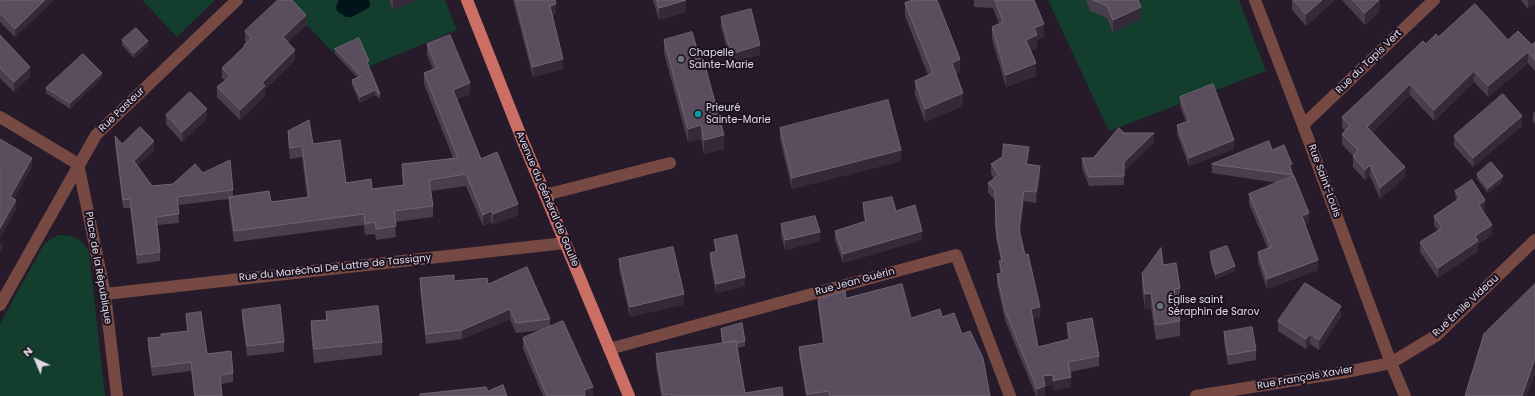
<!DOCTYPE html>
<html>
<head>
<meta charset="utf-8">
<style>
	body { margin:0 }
	#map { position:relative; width:1535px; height:396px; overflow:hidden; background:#271b2b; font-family:Poppins,sans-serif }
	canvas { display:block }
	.north { position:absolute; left:16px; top:340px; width:40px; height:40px; -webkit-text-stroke:3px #1d1221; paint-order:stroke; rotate:316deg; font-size:11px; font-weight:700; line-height:16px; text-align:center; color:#e0d8e3 }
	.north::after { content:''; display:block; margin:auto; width:14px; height:18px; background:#e0d8e3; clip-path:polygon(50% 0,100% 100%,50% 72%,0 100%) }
</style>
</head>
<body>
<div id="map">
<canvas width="1535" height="396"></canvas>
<div class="north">N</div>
</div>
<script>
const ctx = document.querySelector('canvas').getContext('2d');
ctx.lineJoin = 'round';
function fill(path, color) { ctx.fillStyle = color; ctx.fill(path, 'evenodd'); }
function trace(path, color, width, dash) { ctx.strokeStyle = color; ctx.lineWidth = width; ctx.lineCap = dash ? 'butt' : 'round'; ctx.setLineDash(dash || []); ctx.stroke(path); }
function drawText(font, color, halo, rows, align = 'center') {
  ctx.font = font + ' Poppins,sans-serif'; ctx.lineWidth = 4; ctx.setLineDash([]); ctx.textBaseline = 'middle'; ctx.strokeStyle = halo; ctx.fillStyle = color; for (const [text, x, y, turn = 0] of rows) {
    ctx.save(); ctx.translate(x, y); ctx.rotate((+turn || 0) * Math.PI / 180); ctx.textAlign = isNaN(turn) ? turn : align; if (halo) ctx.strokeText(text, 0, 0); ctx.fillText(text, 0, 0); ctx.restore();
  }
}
fill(new Path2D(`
	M 142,0 L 215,0 L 177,37 Z
	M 283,0 L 445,0 L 457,30 L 353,73 Z
	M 1048,0 L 1239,0 L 1266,71 L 1109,131 Z
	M 58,235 C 74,235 81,238 89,252 L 105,396 L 0,396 L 0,324 L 44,244 Z`), '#133d2d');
fill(new Path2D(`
	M 339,0 L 369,0 L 370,3 L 370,7 L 352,17 L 346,17 L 337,11 L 336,6 Z`), '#001419');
trace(new Path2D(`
	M 1255,0 L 1303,125 L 1391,363 L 1405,396
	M 0,117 L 78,164
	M 1303,125 L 1434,0
	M 78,164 L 105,294 L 117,396
	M 545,195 L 670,163
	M 105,294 L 565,243
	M 0,305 L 96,135 L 237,0
	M 609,349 L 956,255 L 1010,396
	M 1196,396 L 1346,372 L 1391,363 L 1437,335 L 1535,240`), '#764943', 12);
trace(new Path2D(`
	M 467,0 L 524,144 L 629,396`), '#cb6f64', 12);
fill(new Path2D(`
	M 0,0 L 54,0 L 15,37 L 0,22 Z
	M 389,0 L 417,0 L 393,10 Z
	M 513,0 L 555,0 L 556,14 L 552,15 L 563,69 L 533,77 Z
	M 653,0 L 686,0 L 686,12 L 659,20 Z
	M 974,0 L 1034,0 L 1044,36 L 1037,40 L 1037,48 L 1031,50 L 1036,76 L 1006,87 L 992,39 L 992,27 L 999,24 L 993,8 L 974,7 Z
	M 1086,0 L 1138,0 L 1141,19 L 1113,32 L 1107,18 L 1090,11 Z
	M 1292,0 L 1335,0 L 1306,26 L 1292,10 Z
	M 1342,0 L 1380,0 L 1380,11 L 1365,25 Z
	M 1521,0 L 1535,0 L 1535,4 L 1528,9 Z
	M 905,3 L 960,72 L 956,74 L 963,106 L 925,122 L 915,94 L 915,81 L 928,75 L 905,16 Z
	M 721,17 L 760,55 L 731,63 L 721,27 Z
	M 306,25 L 288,42 L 295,60 L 265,89 L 265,96 L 240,120 L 217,97 L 217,87 L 225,80 L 222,78 L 222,68 L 244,47 L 244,45 L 247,42 L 245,41 L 245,31 Z
	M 0,35 L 30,76 L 14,92 L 0,78 Z
	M 1438,37 L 1508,40 L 1532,45 L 1535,42 L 1535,71 L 1528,63 L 1488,97 L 1474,82 L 1434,121 L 1410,95 L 1373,132 L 1405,177 L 1380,199 L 1370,176 L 1365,180 L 1353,167 L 1353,156 L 1342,144 L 1342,134 L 1345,131 L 1342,127 L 1342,117 L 1426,44 Z
	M 122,40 L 148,46 L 134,58 L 122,45 Z
	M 664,40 L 700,59 L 724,149 L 704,154 L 701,139 L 688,142 L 664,53 Z
	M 427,44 L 470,94 L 457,99 L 481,159 L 518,215 L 493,225 L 491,222 L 483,226 L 466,186 L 431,191 L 433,206 L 433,217 L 395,222 L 396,237 L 376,240 L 375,234 L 365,235 L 364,225 L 234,242 L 229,208 L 229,199 L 178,205 L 179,223 L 157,225 L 160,252 L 160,261 L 137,264 L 130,208 L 123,208 L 115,144 L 115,136 L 122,144 L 154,150 L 137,166 L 152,186 L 173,184 L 203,173 L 233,190 L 233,196 L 271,202 L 307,197 L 302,157 L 290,159 L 288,142 L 288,131 L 313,144 L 346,183 L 372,189 L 403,185 L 402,176 L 402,164 L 453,158 L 424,84 L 424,73 L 433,69 L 427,55 Z
	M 335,49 L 369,67 L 380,94 L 380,99 L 375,95 L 360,103 L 352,85 L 352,80 L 358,78 L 335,54 Z
	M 102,78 L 70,109 L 46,93 L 46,88 Z
	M 1180,97 L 1234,149 L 1189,166 L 1177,134 L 1177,125 L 1186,122 L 1180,106 Z
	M 1535,112 L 1535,124 L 1533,122 L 1533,113 Z
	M 166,115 L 207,118 L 182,142 L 166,124 Z
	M 1522,126 L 1473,167 L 1454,146 L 1454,136 Z
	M 780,128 L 901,161 L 792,189 L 780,139 Z
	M 1124,133 L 1154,142 L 1124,171 L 1124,185 L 1089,186 L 1082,168 L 1082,158 L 1093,158 Z
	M 1272,150 L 1292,171 L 1293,175 L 1309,223 L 1305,224 L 1318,270 L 1267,289 L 1258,262 L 1258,252 L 1268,249 L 1249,204 L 1249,194 L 1278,183 L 1212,173 L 1212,164 Z
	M 1029,157 L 1028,164 L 1040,177 L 1036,203 L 1024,201 L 1020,233 L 1040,317 L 1032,319 L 1038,347 L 1068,339 L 1067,333 L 1067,323 L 1099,356 L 1099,366 L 1070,372 L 1071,387 L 1053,391 L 1053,385 L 1045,386 L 1045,396 L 1036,396 L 1005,320 L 997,284 L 997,274 L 1000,274 L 999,261 L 1001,261 L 996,239 L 995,200 L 988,193 L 988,183 L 994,179 L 991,174 L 991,164 Z
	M 1477,174 L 1503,181 L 1488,193 L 1477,179 Z
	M 1455,191 L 1485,210 L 1483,211 L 1492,235 L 1478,244 L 1478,251 L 1438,278 L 1420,252 L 1420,242 L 1438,231 L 1434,225 L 1434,216 L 1456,201 Z
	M 863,203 L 896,211 L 922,240 L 843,263 L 835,240 L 835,231 L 865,222 L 863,213 Z
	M 781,224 L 820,241 L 785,250 L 781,234 Z
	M 714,240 L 745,286 L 716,293 L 710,261 L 710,253 L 715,252 Z
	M 1210,252 L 1235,271 L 1216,279 L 1212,268 L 1210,257 Z
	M 619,259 L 684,304 L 630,317 L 619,269 Z
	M 1142,274 L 1180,288 L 1180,303 L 1177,303 L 1180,321 L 1180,336 L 1156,340 L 1151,308 L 1145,309 L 1142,289 Z
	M 420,278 L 488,284 L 550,319 L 550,327 L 593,396 L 543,396 L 523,349 L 523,338 L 543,330 L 516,333 L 510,319 L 462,339 L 426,344 L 420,288 Z
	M 846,298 L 911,318 L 942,317 L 962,334 L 990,396 L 806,396 L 799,355 L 799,347 L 823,343 L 818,307 L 818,299 Z
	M 242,310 L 284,342 L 284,352 L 247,356 L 242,319 Z
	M 326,312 L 382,342 L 382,355 L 314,363 L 311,334 L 311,321 L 326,320 Z
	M 186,314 L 207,354 L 233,373 L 233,382 L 221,384 L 222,396 L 194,396 L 191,371 L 152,376 L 148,347 L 148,338 L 161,337 L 187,331 Z
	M 1341,316 L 1319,350 L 1310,344 L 1306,349 L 1278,331 L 1278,321 Z
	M 721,329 L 745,341 L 745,346 L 737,348 L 745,393 L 783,396 L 661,396 L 656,365 L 656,354 L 722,343 L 721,334 Z
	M 1224,332 L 1256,350 L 1256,360 L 1228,365 L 1224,342 Z`), '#493e4e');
fill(new Path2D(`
	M 45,0 L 54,0 L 15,37 L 15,29 Z
	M 393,0 L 417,0 L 393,10 Z
	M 686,0 L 686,12 L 659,20 L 659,8 Z
	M 1322,0 L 1335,0 L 1306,26 L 1306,14 Z
	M 1379,0 L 1380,0 L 1380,11 L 1365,25 L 1365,13 Z
	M 1528,0 L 1535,0 L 1535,4 L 1528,9 Z
	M 556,4 L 556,14 L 550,15 L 550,6 Z
	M 1141,7 L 1141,19 L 1113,32 L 1113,20 Z
	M 306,15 L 306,25 L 283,47 L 283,37 Z
	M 1044,24 L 1044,36 L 1037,40 L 1037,48 L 1026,52 L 1026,40 L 1034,28 Z
	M 148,41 L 148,46 L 134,58 L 134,53 Z
	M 760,45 L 760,55 L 731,63 L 731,54 Z
	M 295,50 L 295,60 L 265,89 L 265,96 L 240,120 L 240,110 L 262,83 Z
	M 1528,52 L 1528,63 L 1488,97 L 1488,86 Z
	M 563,59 L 563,69 L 533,77 L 533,67 Z
	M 960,59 L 960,72 L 952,76 L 952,63 Z
	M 1036,63 L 1036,76 L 1006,87 L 1006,75 Z
	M 30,67 L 30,76 L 14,92 L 14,82 Z
	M 1474,71 L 1474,82 L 1434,121 L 1434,110 Z
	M 102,73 L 102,78 L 70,109 L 70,103 Z
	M 470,83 L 470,94 L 453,101 L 453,90 Z
	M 1410,84 L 1410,95 L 1367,138 L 1367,127 Z
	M 375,90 L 375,95 L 360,103 L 360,97 Z
	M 963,93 L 963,106 L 925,122 L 925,109 Z
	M 207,109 L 207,118 L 182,142 L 182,132 Z
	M 1522,116 L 1522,126 L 1473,167 L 1473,158 Z
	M 701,125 L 701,139 L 688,142 L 688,129 Z
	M 1154,133 L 1154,142 L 1124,172 L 1124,162 Z
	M 724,135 L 724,149 L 704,154 L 704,140 Z
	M 1234,140 L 1234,149 L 1189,166 L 1189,158 Z
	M 154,141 L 154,150 L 134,170 L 134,161 Z
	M 1029,147 L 1029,157 L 1026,174 L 1026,164 Z
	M 901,150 L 901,161 L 792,189 L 792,178 Z
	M 32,158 L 32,167 L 10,206 L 10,197 Z
	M 1292,164 L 1292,173 L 1289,165 Z
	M 1370,165 L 1370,176 L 1365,180 L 1365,170 Z
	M 1040,166 L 1040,177 L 1036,203 L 1036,192 Z
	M 1405,167 L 1405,177 L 1380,199 L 1380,188 Z
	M 1503,176 L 1503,181 L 1488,193 L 1488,188 Z
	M 1024,191 L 1024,201 L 1019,239 L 1019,229 Z
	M 16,200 L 16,210 L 0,238 L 0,228 Z
	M 1485,200 L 1485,210 L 1479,214 L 1479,205 Z
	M 518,204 L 518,215 L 493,225 L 493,214 Z
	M 491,211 L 491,222 L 483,226 L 483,215 Z
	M 1309,213 L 1309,223 L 1302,226 L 1302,216 Z
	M 1492,225 L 1492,235 L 1478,244 L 1478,251 L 1438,278 L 1438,268 L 1475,236 Z
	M 922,231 L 922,240 L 843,263 L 843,254 Z
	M 820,232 L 820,241 L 785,250 L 785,240 Z
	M 2,240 L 2,250 L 0,254 L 0,244 Z
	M 1318,260 L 1318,270 L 1267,289 L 1267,279 Z
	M 1235,266 L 1235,271 L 1216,279 L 1216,274 Z
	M 745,277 L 745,286 L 716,293 L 716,284 Z
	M 1151,293 L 1151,308 L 1145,309 L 1145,294 Z
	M 684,294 L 684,304 L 630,317 L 630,307 Z
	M 1341,306 L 1341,316 L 1319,350 L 1319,340 Z
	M 1040,307 L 1040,317 L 1031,320 L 1031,309 Z
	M 510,309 L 510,319 L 462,339 L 462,330 Z
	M 1310,334 L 1310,344 L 1306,349 L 1306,339 Z
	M 1535,358 L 1535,374 L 1527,396 L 1522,396 Z
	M 1053,375 L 1053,385 L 1045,386 L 1045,396 L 1037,396 L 1037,389 L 1043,376 Z
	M 1071,377 L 1071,387 L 1053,391 L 1053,381 Z
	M 593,387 L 593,396 L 584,396 L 584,390 Z`), '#352939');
const building = new Path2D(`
	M 0,0 L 45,0 L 15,29 L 0,13 Z
	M 278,0 L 292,0 L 306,15 L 283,37 L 295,50 L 262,83 L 265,86 L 240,110 L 217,87 L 230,76 L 222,68 L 245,46 L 244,45 L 251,38 L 245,31 Z
	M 516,0 L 555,0 L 556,4 L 550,6 L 563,59 L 533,67 Z
	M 657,0 L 686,0 L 659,8 Z
	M 913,0 L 937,0 L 960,59 L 952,63 L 963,93 L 925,109 L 915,81 L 933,73 L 905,3 Z
	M 995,0 L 1034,0 L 1044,24 L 1034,28 L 1037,35 L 1026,40 L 1036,63 L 1006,75 L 992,27 L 1003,22 Z
	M 1093,0 L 1138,0 L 1141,7 L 1113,20 L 1107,6 Z
	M 1294,0 L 1322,0 L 1306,14 Z
	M 1353,0 L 1379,0 L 1365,13 Z
	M 1475,4 L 1508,40 L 1518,31 L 1532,45 L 1535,42 L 1535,60 L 1528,52 L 1488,86 L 1474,71 L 1434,110 L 1410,84 L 1367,127 L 1405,167 L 1380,188 L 1370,165 L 1365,170 L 1353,156 L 1358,150 L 1342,134 L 1350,126 L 1342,117 L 1423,41 L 1426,44 L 1436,34 L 1438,37 Z
	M 751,9 L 760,45 L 731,54 L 721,17 Z
	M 136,28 L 148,41 L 134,53 L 122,40 Z
	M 692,32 L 700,59 L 703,58 L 724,135 L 704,140 L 701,125 L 688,129 L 664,40 Z
	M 0,35 L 30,67 L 14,82 L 0,68 Z
	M 450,35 L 470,83 L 453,90 L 481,159 L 497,152 L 518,204 L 493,214 L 491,211 L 483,215 L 466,174 L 429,180 L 433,206 L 394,211 L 396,226 L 376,229 L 375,222 L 365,224 L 364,214 L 234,231 L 229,197 L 269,191 L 271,202 L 309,197 L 302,146 L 290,148 L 288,131 L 309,120 L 313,144 L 340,140 L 346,183 L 371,179 L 372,189 L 404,185 L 402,164 L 458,158 L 424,73 L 437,68 L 427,44 Z
	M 359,38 L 369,61 L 367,62 L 380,94 L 375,90 L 360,97 L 352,80 L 361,76 L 335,49 Z
	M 83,54 L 102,73 L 70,103 L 46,88 Z
	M 1213,84 L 1234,140 L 1189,158 L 1177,125 L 1189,121 L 1180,97 Z
	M 190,92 L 207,109 L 182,132 L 166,115 Z
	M 1503,94 L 1522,116 L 1473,158 L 1454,136 Z
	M 888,100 L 901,150 L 792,178 L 780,128 Z
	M 140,127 L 154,141 L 134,161 L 152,186 L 173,184 L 195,164 L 203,173 L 230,160 L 233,190 L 177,197 L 179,214 L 156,217 L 160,252 L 137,255 L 130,199 L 123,200 L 115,136 L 122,144 Z
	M 1119,128 L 1124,133 L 1154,133 L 1124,162 L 1124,176 L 1089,177 L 1082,158 L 1093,158 Z
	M 0,139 L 32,158 L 10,197 L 16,200 L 0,228 Z
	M 1269,141 L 1272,150 L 1284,145 L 1292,164 L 1289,165 L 1293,175 L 1212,164 Z
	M 1004,144 L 1029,147 L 1026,164 L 1040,166 L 1036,192 L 1024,191 L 1019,229 L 1025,255 L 1028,254 L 1040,307 L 1031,309 L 1038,347 L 1070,339 L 1067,323 L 1092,318 L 1099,356 L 1068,362 L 1071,377 L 1053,381 L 1053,375 L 1043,376 L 1045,386 L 1037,389 L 1005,310 L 997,274 L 1002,273 L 999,261 L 1002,261 L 996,228 L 995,190 L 988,183 L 999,175 L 991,164 L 1002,157 Z
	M 1491,162 L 1503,176 L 1488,188 L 1477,174 Z
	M 1294,176 L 1309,213 L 1302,216 L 1318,260 L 1267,279 L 1258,252 L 1271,247 L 1249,194 Z
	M 1472,180 L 1485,200 L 1479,205 L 1492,225 L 1475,236 L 1478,241 L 1438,268 L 1420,242 L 1442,228 L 1434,216 L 1460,198 L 1455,191 Z
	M 892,197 L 896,211 L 915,205 L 922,231 L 843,254 L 835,231 L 866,221 L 863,203 Z
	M 815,216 L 820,232 L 785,240 L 781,224 Z
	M 737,235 L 745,277 L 716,284 L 710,253 L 717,251 L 714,240 Z
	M 1227,246 L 1235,266 L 1216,274 L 1212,263 L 1210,252 Z
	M 673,247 L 684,294 L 630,307 L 619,259 Z
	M 1161,248 L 1163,265 L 1176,263 L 1180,288 L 1174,289 L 1180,321 L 1156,325 L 1151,293 L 1145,294 L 1142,274 Z
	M 527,267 L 550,319 L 516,323 L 510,309 L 462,330 L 426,334 L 420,278 L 454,275 L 454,281 L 487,278 L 488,284 Z
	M 1305,283 L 1341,306 L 1319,340 L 1310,334 L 1306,339 L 1278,321 Z
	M 902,284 L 911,318 L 940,309 L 942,317 L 954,313 L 962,334 L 970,331 L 983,358 L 990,396 L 830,396 L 829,391 L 807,394 L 799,347 L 824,343 L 818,299 L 845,291 L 846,298 Z
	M 1535,284 L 1535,358 L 1522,396 L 1465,396 L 1484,334 Z
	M 280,305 L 284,342 L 247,346 L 242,310 Z
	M 378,306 L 382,342 L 314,349 L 311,321 L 327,320 L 326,312 Z
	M 201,312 L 207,354 L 231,351 L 233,373 L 220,375 L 222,396 L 195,396 L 191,362 L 152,367 L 148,338 L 161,337 L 161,334 L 188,331 L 186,314 Z
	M 563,321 L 593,387 L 584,390 L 585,396 L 547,396 L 523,338 Z
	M 742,323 L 745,341 L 736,343 L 736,341 L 723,343 L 721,329 Z
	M 1252,327 L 1256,350 L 1228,355 L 1224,332 Z
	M 736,341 L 745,393 L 782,387 L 783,396 L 672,396 L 672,394 L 663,395 L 656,354 Z
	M 503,385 L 507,396 L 420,396 L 420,394 L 486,387 L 488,391 Z`);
fill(building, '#5a4e5e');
trace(building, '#6f6473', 1);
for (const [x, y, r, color] of [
	[681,59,4,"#6b7280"],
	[698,114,4,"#0f9aa8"],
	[1160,306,4,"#6b7280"]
]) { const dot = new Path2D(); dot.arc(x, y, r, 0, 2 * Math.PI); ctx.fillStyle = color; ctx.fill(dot); trace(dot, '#1d1221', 1.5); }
drawText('10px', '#e0d8e3', '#1d1221', [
	["Chapelle",689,53],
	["Sainte-Marie",689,65],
	["Prieuré",706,108],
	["Sainte-Marie",706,120],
	["Église saint",1168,300],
	["Séraphin de Sarov",1168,312]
], 'left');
drawText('10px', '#e0d8e3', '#1d1221', [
	["Rue du Tapis Vert",1369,62,-44],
	["Rue Pasteur",122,110,-44],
	["Rue Saint-Louis",1324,181,70],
	["Avenue du Général de Gaulle",547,199,67],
	["Place de la République",98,268,80],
	["Rue du Maréchal De Lattre de Tassigny",335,268,-6],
	["Rue Jean Guérin",855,282,-15],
	["Rue Émile Videau",1466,306,-43],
	["Rue François Xavier",1305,378,-10]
]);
</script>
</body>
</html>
